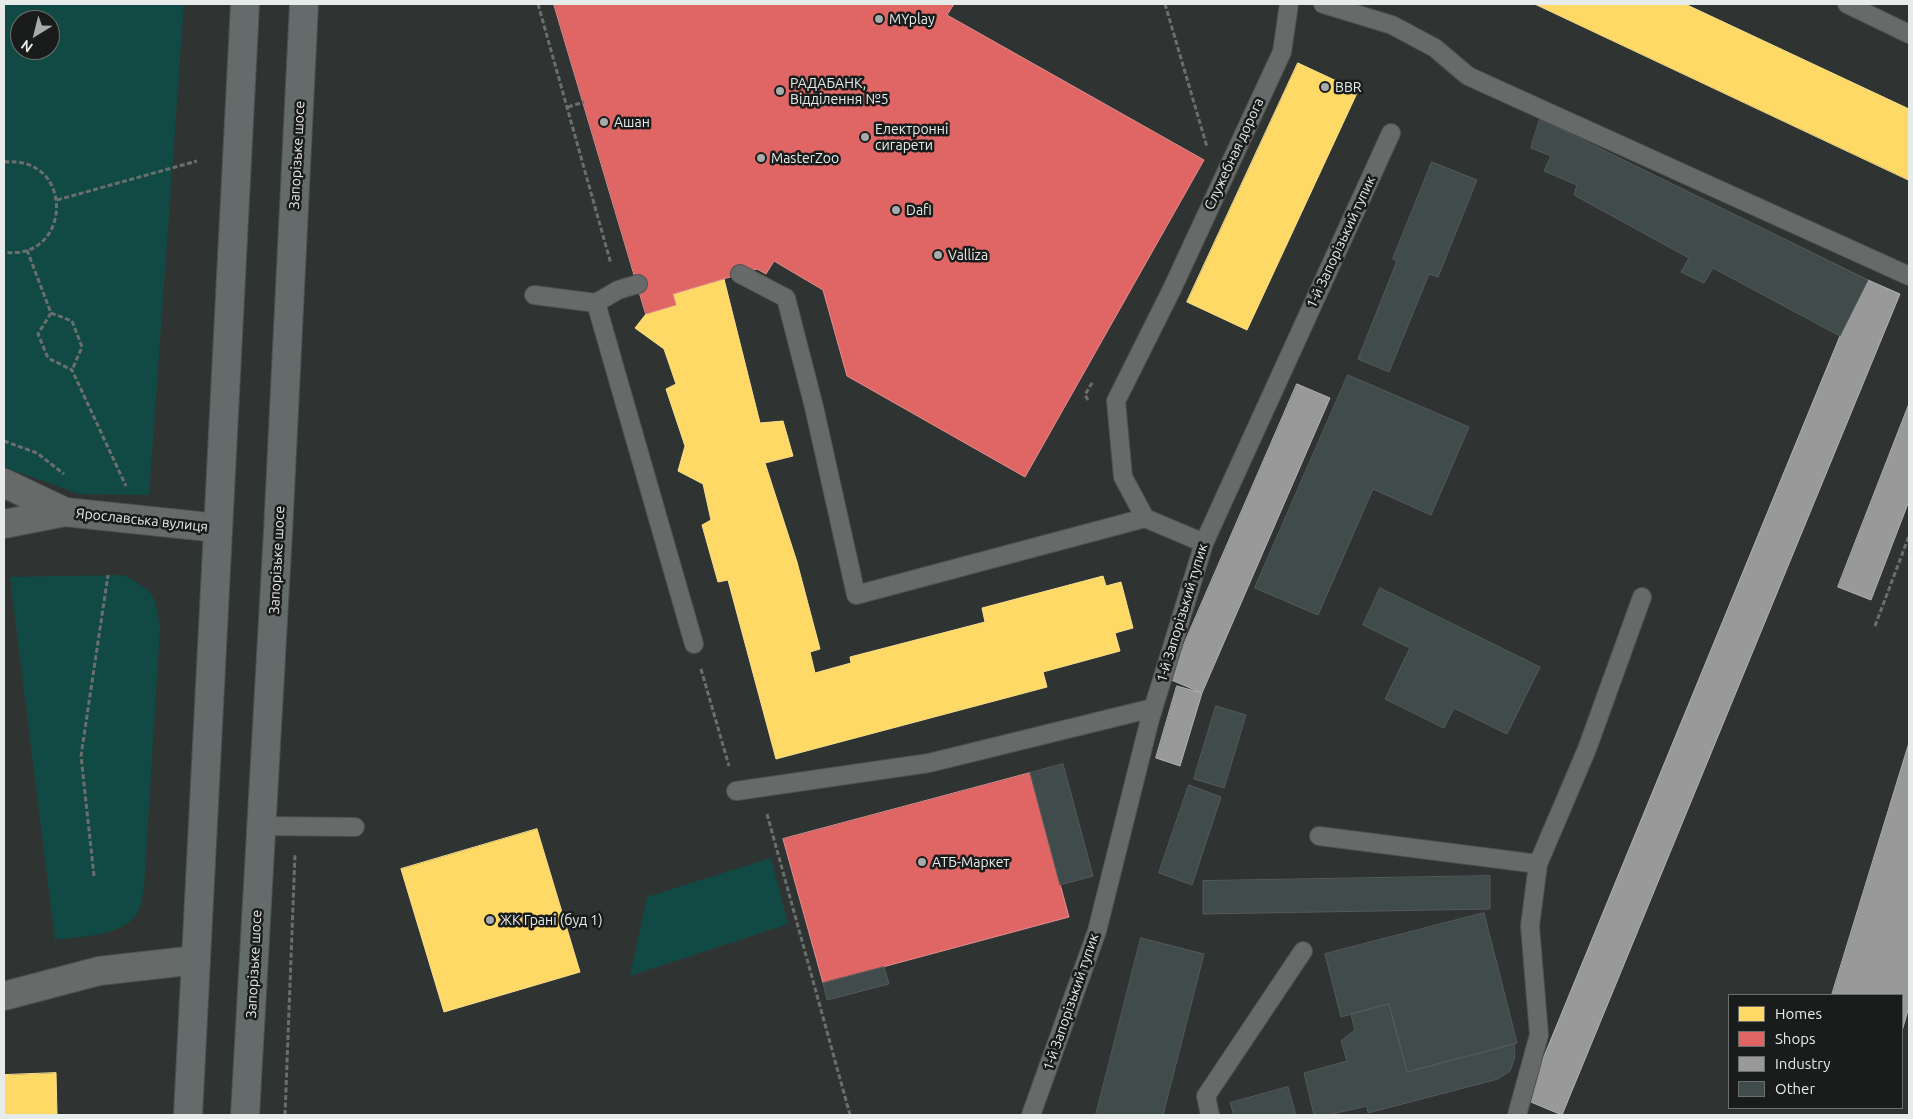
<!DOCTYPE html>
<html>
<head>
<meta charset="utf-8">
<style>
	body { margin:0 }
	#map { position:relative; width:1913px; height:1119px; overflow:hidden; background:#2f3433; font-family:Ubuntu,sans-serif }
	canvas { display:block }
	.frame { position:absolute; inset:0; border:5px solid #e7eceb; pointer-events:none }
	.legend { position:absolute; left:1728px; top:994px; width:175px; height:115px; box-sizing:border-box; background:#191c1b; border:1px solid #6b6f6e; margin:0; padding:6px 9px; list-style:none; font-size:15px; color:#e7eceb }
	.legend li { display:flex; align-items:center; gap:10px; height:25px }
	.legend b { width:25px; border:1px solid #6b6f6e }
	.north { position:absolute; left:10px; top:10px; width:50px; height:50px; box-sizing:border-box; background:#191c1b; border:1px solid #6b6f6e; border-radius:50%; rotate:216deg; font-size:14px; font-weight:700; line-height:20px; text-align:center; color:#e7eceb }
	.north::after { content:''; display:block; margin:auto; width:18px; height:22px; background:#a7acab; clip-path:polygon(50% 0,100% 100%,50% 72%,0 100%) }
</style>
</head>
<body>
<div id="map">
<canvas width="1913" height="1119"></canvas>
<div class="frame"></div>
<ul class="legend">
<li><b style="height:14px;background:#ffd966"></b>Homes</li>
<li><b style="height:14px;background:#e06666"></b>Shops</li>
<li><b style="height:14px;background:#999"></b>Industry</li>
<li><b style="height:14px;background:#3f4c4b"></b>Other</li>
</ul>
<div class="north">N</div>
</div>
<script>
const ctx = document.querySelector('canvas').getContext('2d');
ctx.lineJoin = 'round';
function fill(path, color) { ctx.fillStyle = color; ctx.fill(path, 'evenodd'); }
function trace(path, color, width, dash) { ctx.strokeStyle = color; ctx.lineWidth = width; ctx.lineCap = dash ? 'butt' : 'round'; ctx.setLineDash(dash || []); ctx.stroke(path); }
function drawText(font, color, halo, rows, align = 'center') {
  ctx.font = font + ' Ubuntu,sans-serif'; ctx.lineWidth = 5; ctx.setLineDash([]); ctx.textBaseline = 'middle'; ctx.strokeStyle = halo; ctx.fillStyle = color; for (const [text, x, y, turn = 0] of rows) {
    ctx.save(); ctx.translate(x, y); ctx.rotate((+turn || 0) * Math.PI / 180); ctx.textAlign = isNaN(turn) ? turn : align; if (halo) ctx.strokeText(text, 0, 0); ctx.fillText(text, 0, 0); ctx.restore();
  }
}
fill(new Path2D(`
	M 4,4 L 184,4 L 149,495 L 79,494 L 4,467 ZM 20,20 L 50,20 L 50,50 L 20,50 Z
	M 122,575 C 154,590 155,593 160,628 L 144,887 C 143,893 142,901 140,907 C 130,937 81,936 55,940 L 10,577 Z
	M 771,858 L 788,924 L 630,976 L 647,897 Z`), '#114a45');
const homes = new Path2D(`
	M 1535,4 L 1685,4 L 1909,109 L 1909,180 Z
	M 1298,63 L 1358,91 L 1247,330 L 1187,302 Z
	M 724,279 L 760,423 L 783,421 L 793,456 L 765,463 L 797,562 L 820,649 L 810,652 L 815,673 L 851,663 L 850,657 L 985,622 L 982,608 L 1103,576 L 1106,586 L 1121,582 L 1133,628 L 1115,633 L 1120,651 L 1043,672 L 1047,687 L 776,759 L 728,580 L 718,582 L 702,525 L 711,520 L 703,484 L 678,471 L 685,446 L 666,389 L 676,384 L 664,349 L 635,328 L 646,314 L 676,305 L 673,294 Z
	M 537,829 L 580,972 L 444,1012 L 401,869 Z
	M 56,1073 L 57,1115 L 4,1115 L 4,1075 Z`);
fill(homes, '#ffd966');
trace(homes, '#f8df8e', 1);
const shops = new Path2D(`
	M 554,4 L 954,4 L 947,15 L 1204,160 L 1025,477 L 847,376 L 823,290 L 774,261 L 766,274 L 757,269 L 673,294 L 676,305 L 646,314 Z
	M 1030,773 L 1069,917 L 823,983 L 783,839 Z`);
fill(shops, '#e06666');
trace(shops, '#e28e8e', 1);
const industry = new Path2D(`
	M 1868,280 L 1900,294 L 1562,1115 L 1526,1100 L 1840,336 Z
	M 1297,384 L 1330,398 L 1202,693 L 1169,679 Z
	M 1909,404 L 1909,501 L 1871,600 L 1838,587 Z
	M 1177,686 L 1202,693 L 1180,766 L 1156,758 Z
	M 1909,743 L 1909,1007 L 1902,1031 L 1902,995 L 1832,995 Z`);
fill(industry, '#999');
trace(industry, '#b0b2b2', 1);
const building = new Path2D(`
	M 1540,119 L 1868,280 L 1840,336 L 1713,268 L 1704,283 L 1681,272 L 1689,258 L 1574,195 L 1577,185 L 1544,171 L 1551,156 L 1531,148 Z
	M 1432,162 L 1477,180 L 1438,277 L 1429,274 L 1389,372 L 1358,359 L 1397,261 L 1393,259 Z
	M 1348,375 L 1469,427 L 1431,515 L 1373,489 L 1318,615 L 1255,588 Z
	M 1380,588 L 1540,667 L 1507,734 L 1454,708 L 1444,728 L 1385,699 L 1410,648 L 1363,625 Z
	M 1216,706 L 1246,715 L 1224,788 L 1194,779 Z
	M 1063,764 L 1093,876 L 1060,885 L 1030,773 Z
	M 1189,785 L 1221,797 L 1192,885 L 1159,873 Z
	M 1490,876 L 1490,909 L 1203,914 L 1203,881 Z
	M 1484,913 L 1517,1043 L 1407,1072 L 1389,1004 L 1341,1017 L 1325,954 Z
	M 1141,938 L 1204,954 L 1163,1115 L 1096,1115 Z
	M 884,967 L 889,984 L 827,1000 L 823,983 Z
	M 1389,1004 L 1407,1072 L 1514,1044 L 1515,1057 L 1510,1071 L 1498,1079 L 1368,1113 L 1367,1106 L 1328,1115 L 1314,1115 L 1304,1073 L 1347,1061 L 1341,1041 L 1355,1030 L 1351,1014 Z
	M 1288,1087 L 1296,1115 L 1234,1115 L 1230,1103 Z`);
fill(building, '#3f4c4b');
trace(building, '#565959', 1);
const lane = new Path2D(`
	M 1323,4 L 1392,25 L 1435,48 L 1468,76 L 1909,276
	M 1847,4 L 1909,34
	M 740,274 L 786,298 L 814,407 L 856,595 L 1145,518 L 1204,543
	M 534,295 L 596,303 L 618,290 L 638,284
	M 596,303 L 694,644
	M 1145,518 L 1123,477 L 1116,401 L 1172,289 L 1282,52 L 1289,4
	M 736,791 L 929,763 L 1153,708
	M 262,826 L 355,827
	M 1319,836 L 1538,864
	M 1031,1115 L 1097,931 L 1150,719 L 1204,543 L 1391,133
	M 1210,1115 L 1206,1096 L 1303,951
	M 1517,1115 L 1539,1035 L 1530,926 L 1538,864 L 1587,749 L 1642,597`);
const street = new Path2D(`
	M 4,483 L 65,512
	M 4,524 L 65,512 L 218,528
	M 4,996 L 99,971 L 196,960`);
const primary = new Path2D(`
	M 188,1115 L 245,4
	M 245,1115 L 278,532 L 304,4`);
trace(lane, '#4d5251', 20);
trace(street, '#4d5251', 30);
trace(primary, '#4d5251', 30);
trace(new Path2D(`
	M 538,4 L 611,264
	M 1165,4 L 1207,147
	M 568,107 L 584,102
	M 4,162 C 76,155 72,262 4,252
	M 57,200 L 197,161
	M 27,250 L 51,313 L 38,334 L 48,358 L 72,370 L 126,486
	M 51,313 L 72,321 L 82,347 L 72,370
	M 1088,400 L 1085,395 L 1093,381
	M 4,441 L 37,453 L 64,474
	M 1875,626 L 1909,536
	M 701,669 L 729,766
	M 767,814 L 850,1115
	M 94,876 L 81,756 L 108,575
	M 285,1115 L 295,854`), '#6b6e6e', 3, [5, 2.5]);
trace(lane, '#666a69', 18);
trace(street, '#666a69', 28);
trace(primary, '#636c6b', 28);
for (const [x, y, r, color] of [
	[879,19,5,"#a7acab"],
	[1325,87,5,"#a7acab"],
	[780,91,5,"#a7acab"],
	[604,122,5,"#a7acab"],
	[865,137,5,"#a7acab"],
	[761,158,5,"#a7acab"],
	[896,210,5,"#a7acab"],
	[938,255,5,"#a7acab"],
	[922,862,5,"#a7acab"],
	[490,920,5,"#a7acab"]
]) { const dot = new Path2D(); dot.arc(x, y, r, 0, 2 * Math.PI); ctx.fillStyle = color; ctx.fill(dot); trace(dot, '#191c1b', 2); }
drawText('14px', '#e7eceb', '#191c1b', [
	["MYplay",889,19],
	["РАДАБАНК,",790,83],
	["Відділення №5",790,99],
	["BBR",1335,87],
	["Ашан",614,122],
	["Електронні",875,129],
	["сигарети",875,145],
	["MasterZoo",771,158],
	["Dafi",906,210],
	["Valliza",948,255],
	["АТБ-Маркет",932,862],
	["ЖК Грані (буд 1)",500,920]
], 'left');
drawText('14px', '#e7eceb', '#191c1b', [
	["Служебная дорога",1234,154,-65],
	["Запорізьке шосе",297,155,-87],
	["1-й Запорізький тупик",1341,242,-65],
	["Ярославська вулиця",142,520,6],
	["Запорізьке шосе",277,560,-87],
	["1-й Запорізький тупик",1182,613,-73],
	["Запорізьке шосе",254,964,-87],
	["1-й Запорізький тупик",1071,1002,-71]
]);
</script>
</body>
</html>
